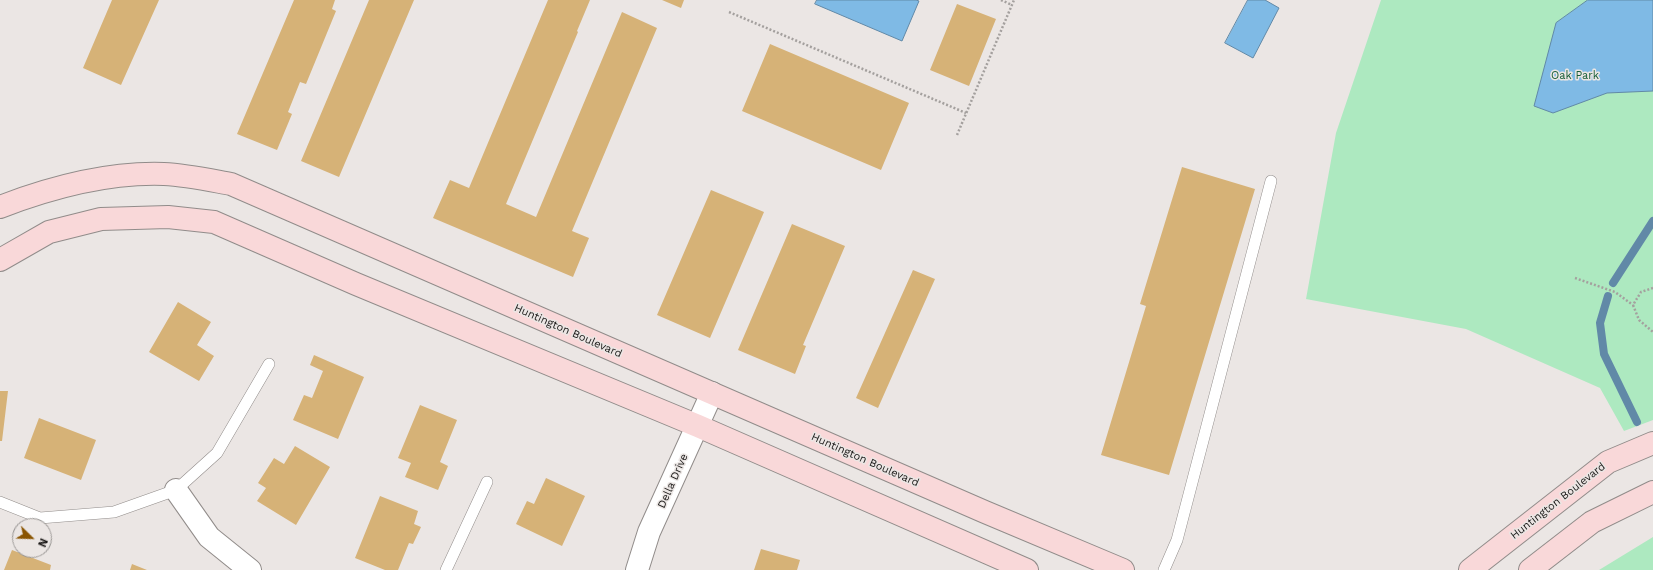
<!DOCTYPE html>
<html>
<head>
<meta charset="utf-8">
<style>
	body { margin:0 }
	#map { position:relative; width:1653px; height:570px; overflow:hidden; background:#ebe6e4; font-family:"Work Sans",sans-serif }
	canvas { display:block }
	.north { position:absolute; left:12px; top:518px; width:40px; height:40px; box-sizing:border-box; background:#ebe6e4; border:1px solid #979492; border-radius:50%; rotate:113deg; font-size:11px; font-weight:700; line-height:16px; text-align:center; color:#1a1817 }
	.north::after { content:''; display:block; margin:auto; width:14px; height:18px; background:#8a5502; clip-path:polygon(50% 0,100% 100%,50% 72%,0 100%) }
</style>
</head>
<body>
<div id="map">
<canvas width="1653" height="570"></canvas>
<div class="north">N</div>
</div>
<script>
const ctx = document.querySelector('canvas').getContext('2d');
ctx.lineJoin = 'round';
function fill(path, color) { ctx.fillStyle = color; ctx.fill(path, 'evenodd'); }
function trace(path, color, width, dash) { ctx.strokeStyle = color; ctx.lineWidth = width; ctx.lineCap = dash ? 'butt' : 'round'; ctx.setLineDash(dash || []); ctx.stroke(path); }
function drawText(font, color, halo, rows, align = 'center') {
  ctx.font = font + ' "Work Sans",sans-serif'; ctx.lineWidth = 3; ctx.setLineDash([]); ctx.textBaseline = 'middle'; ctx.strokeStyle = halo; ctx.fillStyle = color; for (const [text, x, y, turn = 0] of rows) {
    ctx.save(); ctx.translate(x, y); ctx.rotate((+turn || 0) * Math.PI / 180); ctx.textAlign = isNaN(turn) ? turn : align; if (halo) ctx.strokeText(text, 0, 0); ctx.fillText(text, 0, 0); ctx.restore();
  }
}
fill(new Path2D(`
	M 1381,0 L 1653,0 L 1653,420 L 1624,431 L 1600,388 L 1466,329 L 1306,299 L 1336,133 Z
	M 1653,537 L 1653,570 L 1599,570 Z`), '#ade9c0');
const water = new Path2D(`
	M 817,0 L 916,0 L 919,1 L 902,41 L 815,4 Z
	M 1248,0 L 1265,0 L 1279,8 L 1253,58 L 1225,43 Z
	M 1588,0 L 1653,0 L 1653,91 L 1607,93 L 1553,113 L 1534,106 L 1556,23 Z`);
fill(water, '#7fbae5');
trace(water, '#6189a7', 1);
trace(new Path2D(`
	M 1613,283 L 1653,221
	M 1608,296 L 1600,323 L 1604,354 L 1637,422`), '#6189a7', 8);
fill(new Path2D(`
	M 112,0 L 159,0 L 121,85 L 83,68 Z
	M 294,0 L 335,0 L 332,9 L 336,11 L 306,84 L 300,82 L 288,112 L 292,114 L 277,150 L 237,134 Z
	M 369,0 L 414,0 L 339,177 L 301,161 Z
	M 548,0 L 590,0 L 577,31 L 578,32 L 506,204 L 536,217 L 622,12 L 657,28 L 572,231 L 589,238 L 573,277 L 433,218 L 450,180 L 469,188 Z
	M 662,0 L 684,0 L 681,8 Z
	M 957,4 L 996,19 L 969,86 L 930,70 Z
	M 770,44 L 909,103 L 881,170 L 742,111 Z
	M 1182,167 L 1255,189 L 1169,475 L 1101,455 L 1146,306 L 1140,304 Z
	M 711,190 L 764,212 L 710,338 L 657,315 Z
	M 792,224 L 845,246 L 803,345 L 806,346 L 795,374 L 738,350 Z
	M 913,270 L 935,279 L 878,408 L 856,398 Z
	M 178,302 L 211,322 L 197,345 L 214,356 L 199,381 L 149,352 Z
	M 314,355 L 364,377 L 338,439 L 293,420 L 304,395 L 312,398 L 323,371 L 310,365 Z
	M 0,391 L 8,391 L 2,441 L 0,441 Z
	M 420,405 L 457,420 L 440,462 L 448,466 L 438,490 L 405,477 L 411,463 L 398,458 Z
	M 39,418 L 96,440 L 81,480 L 24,458 Z
	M 295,446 L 330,467 L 296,525 L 257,501 L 266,488 L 258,483 L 274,458 L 284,464 Z
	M 546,478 L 585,496 L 562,546 L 516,524 L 527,501 L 534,504 Z
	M 380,496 L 418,511 L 414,524 L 421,527 L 413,544 L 409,543 L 398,570 L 385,570 L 355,558 Z
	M 761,549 L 800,560 L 797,570 L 754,570 Z
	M 12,550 L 51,565 L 50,570 L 4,570 Z
	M 132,564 L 147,570 L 130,570 Z`), '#d6b277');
const lane = new Path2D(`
	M 0,502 L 40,518 L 114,512 L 176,490 L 217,453 L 269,364
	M 446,570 L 487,482
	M 1164,570 L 1177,540 L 1271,181`);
const street = new Path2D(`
	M 176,490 L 209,537 L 250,570
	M 637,570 L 649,532 L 712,393`);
const secondary = new Path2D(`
	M 0,207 C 52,187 108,172 164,174 C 186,175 209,180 231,184 L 985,512 L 1123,570
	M 0,260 L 49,232 L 101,219 L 168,217 L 214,222 L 356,284 L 698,426 L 1027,570
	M 1470,570 L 1608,462 L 1653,443
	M 1530,570 L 1592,522 L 1653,492`);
trace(lane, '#918c8a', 12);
trace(street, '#918c8a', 24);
trace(secondary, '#918c8a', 24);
trace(new Path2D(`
	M 1001,0 L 1012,5
	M 729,12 L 966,113
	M 957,135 L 1014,0
	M 1575,278 L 1615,292 L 1633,305
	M 1653,288 L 1641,292 L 1633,305 L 1639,320 L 1653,332`), '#a4a09e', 2.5, [2, 2]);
trace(lane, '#fff', 11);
trace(street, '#fff', 22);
trace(secondary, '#f9d8d9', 22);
drawText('11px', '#165d37', '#ebe6e4', [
	["Oak Park",1575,76]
]);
drawText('11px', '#1a1817', '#ebe6e4', [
	["Huntington Boulevard",568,331,24],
	["Huntington Boulevard",865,460,24],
	["Della Drive",673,481,-66],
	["Huntington Boulevard",1558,501,-38]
]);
</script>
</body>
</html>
